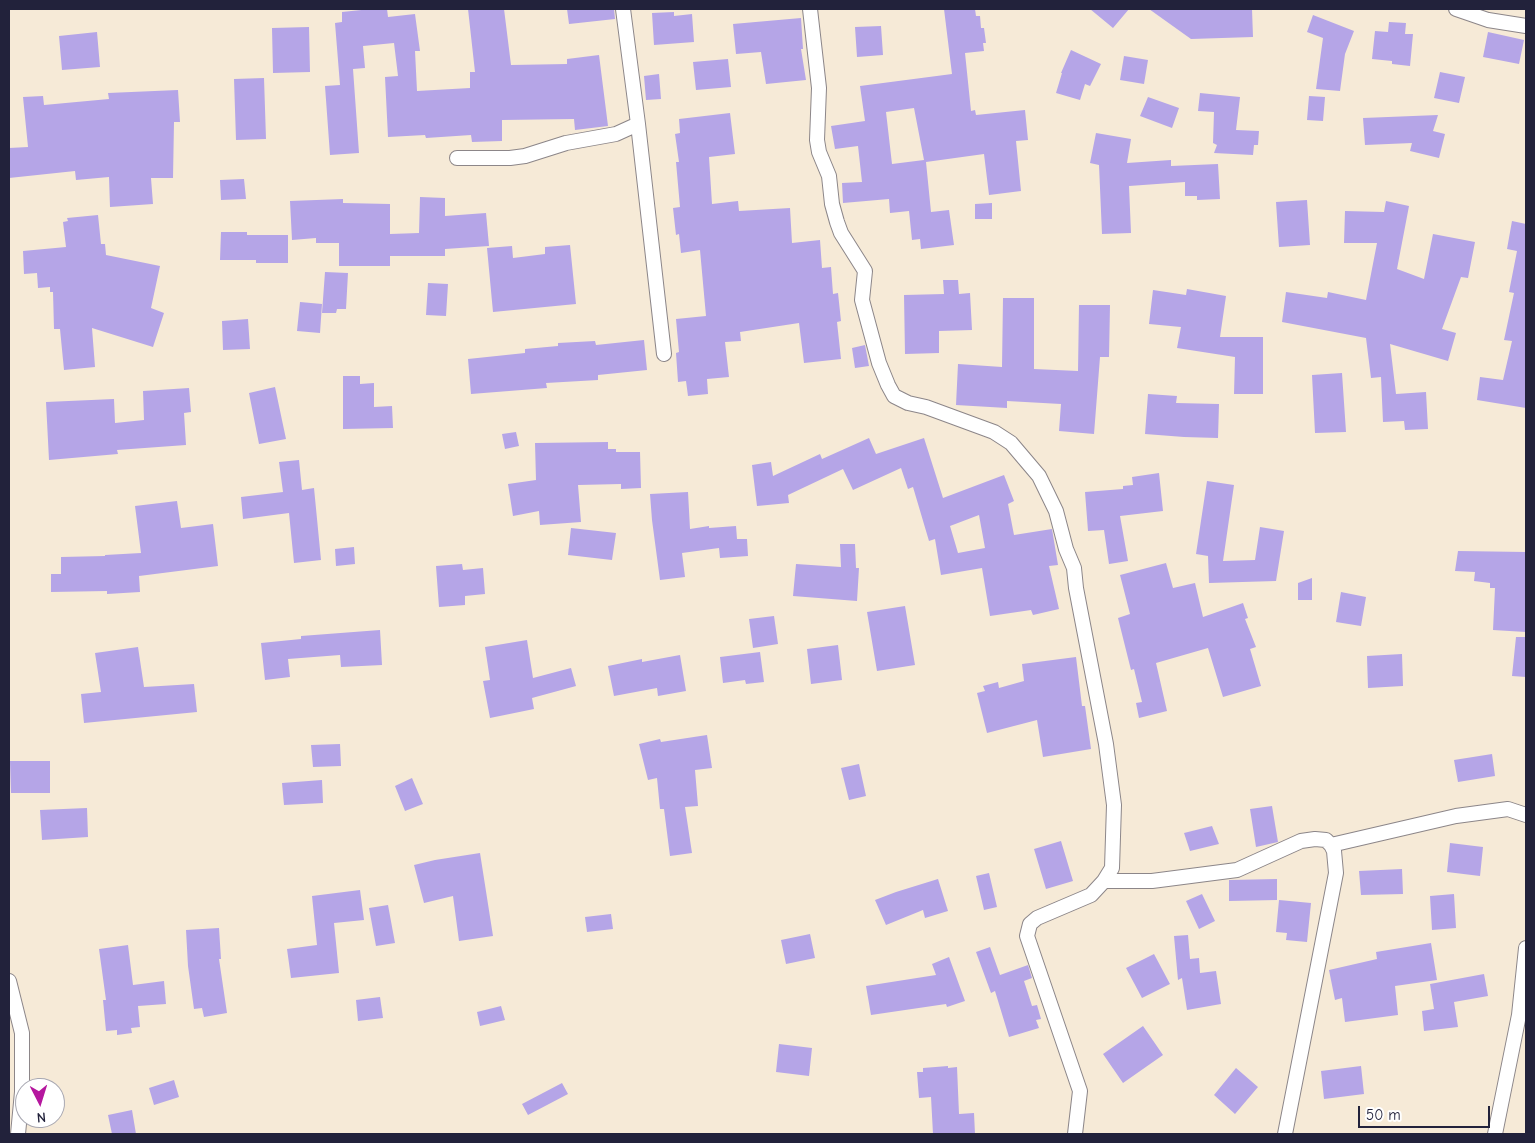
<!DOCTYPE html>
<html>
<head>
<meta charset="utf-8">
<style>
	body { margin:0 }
	#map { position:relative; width:1535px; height:1143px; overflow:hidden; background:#f6ead7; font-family:"Comic Neue",sans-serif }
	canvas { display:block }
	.frame { position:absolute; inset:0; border:10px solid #22223b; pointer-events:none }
	.north { position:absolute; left:15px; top:1078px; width:50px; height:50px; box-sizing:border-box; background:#fff; border:1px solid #a7a7b1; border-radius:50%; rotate:175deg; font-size:14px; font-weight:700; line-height:20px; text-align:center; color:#22223b }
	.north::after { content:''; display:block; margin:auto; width:18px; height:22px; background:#b5179e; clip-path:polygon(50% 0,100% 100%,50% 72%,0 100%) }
	.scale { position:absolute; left:1358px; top:1106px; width:132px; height:22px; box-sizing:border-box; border:2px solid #22223b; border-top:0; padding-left:6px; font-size:15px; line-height:18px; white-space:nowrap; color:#22223b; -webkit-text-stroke:4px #fff; paint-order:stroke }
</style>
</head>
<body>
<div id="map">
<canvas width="1535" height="1143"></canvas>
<div class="frame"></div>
<div class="north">N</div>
<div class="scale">50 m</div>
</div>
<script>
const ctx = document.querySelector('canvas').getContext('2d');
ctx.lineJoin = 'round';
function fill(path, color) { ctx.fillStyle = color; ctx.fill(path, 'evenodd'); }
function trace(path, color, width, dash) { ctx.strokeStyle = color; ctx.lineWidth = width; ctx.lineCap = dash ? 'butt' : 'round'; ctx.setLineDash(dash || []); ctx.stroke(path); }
fill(new Path2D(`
	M 371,9 L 387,9 L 388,17 L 415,14 L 420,51 L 415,51 L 417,91 L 470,88 L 470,72 L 475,72 L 468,9 L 504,9 L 511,65 L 567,64 L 567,59 L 599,55 L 608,126 L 575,130 L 574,119 L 502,120 L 502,141 L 472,142 L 471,135 L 426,138 L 425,135 L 388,137 L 385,77 L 398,76 L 394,43 L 363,46 L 365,68 L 353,69 L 359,153 L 330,155 L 325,86 L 340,85 L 335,23 L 342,22 L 342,12 Z
	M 567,9 L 614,9 L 615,19 L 569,24 Z
	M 944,9 L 975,9 L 976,16 L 980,16 L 981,28 L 984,28 L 986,43 L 983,43 L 984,51 L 965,53 L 971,111 L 975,110 L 976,115 L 1025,110 L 1028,140 L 1016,141 L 1021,191 L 989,195 L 984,154 L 926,162 L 931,212 L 949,210 L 954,245 L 921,249 L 920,239 L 912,240 L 909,211 L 890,213 L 889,199 L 843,203 L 842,183 L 862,182 L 858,146 L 835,149 L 831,126 L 865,121 L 860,86 L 952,74 ZM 914,108 L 924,160 L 892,164 L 886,112 Z
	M 1090,9 L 1129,9 L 1113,28 Z
	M 1149,9 L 1252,9 L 1253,37 L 1191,39 Z
	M 674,12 L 674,16 L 692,14 L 694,42 L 654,45 L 652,13 Z
	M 1313,15 L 1354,31 L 1345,54 L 1340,91 L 1316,89 L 1323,38 L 1307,32 Z
	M 801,18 L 803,49 L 801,49 L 806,80 L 766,84 L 761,52 L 736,54 L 733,24 Z
	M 1389,22 L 1406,23 L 1405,34 L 1413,34 L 1410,66 L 1392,64 L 1392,61 L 1372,59 L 1375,31 L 1388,32 Z
	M 881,26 L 883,55 L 857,57 L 855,27 Z
	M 309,27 L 310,72 L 273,73 L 272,28 Z
	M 97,32 L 100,67 L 62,70 L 59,36 Z
	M 1488,32 L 1524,40 L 1519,64 L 1483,57 Z
	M 1071,50 L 1101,64 L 1090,86 L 1085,84 L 1080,100 L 1056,93 L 1062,73 L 1061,73 Z
	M 1124,56 L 1148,60 L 1144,84 L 1120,80 Z
	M 728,59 L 731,87 L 696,90 L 693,62 Z
	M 1440,72 L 1465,77 L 1459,103 L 1434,98 Z
	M 659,74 L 661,99 L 646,100 L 644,76 Z
	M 264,78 L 266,139 L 236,140 L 234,79 Z
	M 178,90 L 180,122 L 174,122 L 173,178 L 151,178 L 153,204 L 110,207 L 109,177 L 76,180 L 75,171 L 9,178 L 9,148 L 28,147 L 23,97 L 43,96 L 44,105 L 109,99 L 108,93 Z
	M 1200,93 L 1240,97 L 1236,130 L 1259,131 L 1258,145 L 1254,145 L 1253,155 L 1214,153 L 1217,145 L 1213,143 L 1214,112 L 1198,111 Z
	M 1309,96 L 1325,97 L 1323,121 L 1307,120 Z
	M 1148,97 L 1179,108 L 1172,128 L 1140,116 Z
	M 730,113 L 735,154 L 709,157 L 712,204 L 738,201 L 739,211 L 790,208 L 792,243 L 820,240 L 822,268 L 831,267 L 833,294 L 838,293 L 841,321 L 837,322 L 841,359 L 804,363 L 799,323 L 740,332 L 741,341 L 725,342 L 729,377 L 707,379 L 708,394 L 688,396 L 686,381 L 678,382 L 676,353 L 679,352 L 676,319 L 706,316 L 700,250 L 681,253 L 679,234 L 676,235 L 673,208 L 680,207 L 676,162 L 679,162 L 675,134 L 680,133 L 679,119 Z
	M 1438,115 L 1433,131 L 1445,134 L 1439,158 L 1410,151 L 1412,143 L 1365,145 L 1363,118 Z
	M 1096,133 L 1131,139 L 1127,163 L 1171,160 L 1171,166 L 1218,164 L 1220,199 L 1197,200 L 1197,196 L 1185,196 L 1185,182 L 1129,186 L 1131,233 L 1102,234 L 1099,165 L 1090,163 Z
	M 244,179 L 246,199 L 221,200 L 220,180 Z
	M 420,197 L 445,198 L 445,216 L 486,213 L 489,246 L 445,249 L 445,256 L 390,256 L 390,266 L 339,266 L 339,243 L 316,243 L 316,238 L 292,240 L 290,201 L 343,199 L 343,203 L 390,204 L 390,234 L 419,233 Z
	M 1307,200 L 1310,245 L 1279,247 L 1276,202 Z
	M 1386,201 L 1409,206 L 1397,269 L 1424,279 L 1433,234 L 1475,242 L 1468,278 L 1461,277 L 1442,329 L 1456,333 L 1448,361 L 1390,344 L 1396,394 L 1426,392 L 1428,429 L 1405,430 L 1404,421 L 1383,422 L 1381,377 L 1371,378 L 1366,338 L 1282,322 L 1286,292 L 1327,298 L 1328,292 L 1366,300 L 1377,243 L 1344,243 L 1345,211 L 1384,212 Z
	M 992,203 L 992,219 L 975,219 L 975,204 Z
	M 98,215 L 101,244 L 105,244 L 106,255 L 160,266 L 151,308 L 164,313 L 153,347 L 92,328 L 95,367 L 64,370 L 60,329 L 54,329 L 53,292 L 50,292 L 50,287 L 38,288 L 37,273 L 24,274 L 23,251 L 66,247 L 63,222 L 68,221 L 67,218 Z
	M 1512,221 L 1526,224 L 1526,408 L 1477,400 L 1480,377 L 1503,380 L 1512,341 L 1504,340 L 1514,293 L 1509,292 L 1517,251 L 1507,249 Z
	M 221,232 L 247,232 L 247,235 L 288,235 L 288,263 L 256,263 L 256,260 L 220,260 Z
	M 570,245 L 576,304 L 493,312 L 487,248 L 512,246 L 513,258 L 545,254 L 545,247 Z
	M 325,272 L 348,273 L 346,309 L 337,309 L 336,313 L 322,313 Z
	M 943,280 L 958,280 L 959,294 L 970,293 L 972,330 L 939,331 L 939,353 L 905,354 L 904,295 L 944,294 Z
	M 428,283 L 448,284 L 446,316 L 426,315 Z
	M 1187,289 L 1226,296 L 1220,337 L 1263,337 L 1263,394 L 1234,394 L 1235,357 L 1177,348 L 1181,327 L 1149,324 L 1153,290 L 1186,295 Z
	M 1003,298 L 1034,298 L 1034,369 L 1078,371 L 1079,305 L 1110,305 L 1109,357 L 1100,357 L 1094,434 L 1059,431 L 1061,404 L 1007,401 L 1007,408 L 956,405 L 958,364 L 1002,367 Z
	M 300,302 L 322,304 L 320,333 L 297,331 Z
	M 248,319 L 250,349 L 223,350 L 222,321 Z
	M 644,340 L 647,370 L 598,375 L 598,380 L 546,383 L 547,388 L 471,394 L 468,359 L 525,353 L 525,349 L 558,346 L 558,343 L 595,341 L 596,345 Z
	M 865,345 L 869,366 L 855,368 L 852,348 Z
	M 1342,373 L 1346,432 L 1315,433 L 1312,375 Z
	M 343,376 L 360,376 L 360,384 L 374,383 L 374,407 L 392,406 L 393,428 L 343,429 Z
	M 275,387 L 286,439 L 259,444 L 249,393 Z
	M 189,388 L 191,412 L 184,413 L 186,445 L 117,450 L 118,454 L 49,460 L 46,402 L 114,399 L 115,423 L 144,420 L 143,391 Z
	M 1148,394 L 1177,396 L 1176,403 L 1219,404 L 1218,438 L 1184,437 L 1145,434 Z
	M 516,432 L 519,446 L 505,449 L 502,434 Z
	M 869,438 L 876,454 L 924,438 L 943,498 L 1004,475 L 1014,501 L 1008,504 L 1014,535 L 1052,529 L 1058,565 L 1049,566 L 1059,609 L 1033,615 L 1031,610 L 990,616 L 982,568 L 941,575 L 935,539 L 929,541 L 913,487 L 908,489 L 901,468 L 853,490 L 843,469 L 788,495 L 789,503 L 757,506 L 752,465 L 771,462 L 773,476 L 820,454 L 822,459 ZM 979,515 L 985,548 L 958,553 L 950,526 Z
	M 608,442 L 608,449 L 616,449 L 616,452 L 640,452 L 641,488 L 621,489 L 621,484 L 578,485 L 581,522 L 540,525 L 539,511 L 513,516 L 508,484 L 536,480 L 535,443 Z
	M 299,460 L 302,490 L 314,488 L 321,560 L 294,563 L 289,513 L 243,519 L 241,497 L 283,492 L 279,462 Z
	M 1159,473 L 1163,511 L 1120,516 L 1128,561 L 1109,564 L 1104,530 L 1088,531 L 1085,492 L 1123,489 L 1123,486 L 1133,485 L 1132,477 Z
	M 1207,481 L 1234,485 L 1223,561 L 1255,560 L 1260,527 L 1284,531 L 1276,581 L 1209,583 L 1208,556 L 1196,554 Z
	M 688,492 L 690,529 L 709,526 L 709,528 L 736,526 L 737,539 L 747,539 L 748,556 L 720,558 L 719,548 L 682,553 L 685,577 L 660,580 L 652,520 L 650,494 Z
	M 177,501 L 181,528 L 213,524 L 218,566 L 139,576 L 140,592 L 107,594 L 107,591 L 51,592 L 51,574 L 61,574 L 61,557 L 105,556 L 105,555 L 141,553 L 135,506 Z
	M 571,528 L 616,533 L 612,560 L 568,555 Z
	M 840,544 L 855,544 L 856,568 L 859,568 L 857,601 L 793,596 L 796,564 L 841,567 Z
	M 354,547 L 355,564 L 336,566 L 335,549 Z
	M 1458,551 L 1526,552 L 1526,632 L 1493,630 L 1495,588 L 1490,588 L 1490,583 L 1474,581 L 1475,572 L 1455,571 Z
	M 1166,563 L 1173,588 L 1195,583 L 1203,617 L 1243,603 L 1248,618 L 1245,619 L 1256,647 L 1250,649 L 1261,686 L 1223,697 L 1208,648 L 1156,663 L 1167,711 L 1139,718 L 1136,703 L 1142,702 L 1134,669 L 1131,670 L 1118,618 L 1130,614 L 1120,575 Z
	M 462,564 L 463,570 L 483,568 L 485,594 L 465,596 L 465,605 L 439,607 L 436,566 Z
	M 1312,578 L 1312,600 L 1298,600 L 1298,583 Z
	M 1341,592 L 1366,597 L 1361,626 L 1336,622 Z
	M 905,606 L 915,665 L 877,671 L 867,612 Z
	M 774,616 L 778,644 L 753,648 L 749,619 Z
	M 380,630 L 382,665 L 341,667 L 340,655 L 288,659 L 290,677 L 265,680 L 261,643 L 301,639 L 301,636 Z
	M 1516,637 L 1526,637 L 1526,677 L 1512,676 Z
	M 527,640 L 533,678 L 571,668 L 576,686 L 532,698 L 534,709 L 490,718 L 483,681 L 490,680 L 485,647 Z
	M 838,645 L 842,680 L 811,684 L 807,649 Z
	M 138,647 L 144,687 L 194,684 L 197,712 L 84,723 L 81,694 L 101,692 L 95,653 Z
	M 760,652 L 764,682 L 746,684 L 745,680 L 723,683 L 720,657 Z
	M 1402,654 L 1403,686 L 1368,688 L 1367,656 Z
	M 680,655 L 686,691 L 658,696 L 657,688 L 614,696 L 608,666 L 642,659 L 642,662 Z
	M 1076,657 L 1082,706 L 1085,706 L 1091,749 L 1043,757 L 1037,720 L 987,733 L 977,693 L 985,691 L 983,686 L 998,682 L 999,688 L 1024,681 L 1022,664 Z
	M 707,735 L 712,768 L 695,770 L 698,806 L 685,807 L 692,853 L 670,856 L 664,809 L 660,809 L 657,778 L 648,780 L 639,744 L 660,739 L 661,742 Z
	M 340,744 L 341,766 L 313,767 L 311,745 Z
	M 1492,754 L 1495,776 L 1458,782 L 1454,760 Z
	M 10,761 L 50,761 L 50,793 L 11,793 Z
	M 859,764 L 866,796 L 849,800 L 841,768 Z
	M 412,778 L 423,804 L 405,811 L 395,786 Z
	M 322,780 L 323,803 L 284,805 L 282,783 Z
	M 1272,806 L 1278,842 L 1256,847 L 1250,809 Z
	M 87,808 L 88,837 L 42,840 L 40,810 Z
	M 1212,826 L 1219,844 L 1190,851 L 1184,833 Z
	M 1061,841 L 1073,881 L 1046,889 L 1034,849 Z
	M 1450,843 L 1483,847 L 1480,876 L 1447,872 Z
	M 480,853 L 493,936 L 459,941 L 453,896 L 424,903 L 414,865 L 435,860 Z
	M 1402,869 L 1403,894 L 1361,895 L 1359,871 Z
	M 989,873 L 997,907 L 984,910 L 976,876 Z
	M 938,879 L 948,911 L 925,918 L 923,910 L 886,925 L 875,900 L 896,892 Z
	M 1277,879 L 1277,900 L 1229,901 L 1229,880 Z
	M 360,890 L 364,920 L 334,923 L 339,973 L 291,978 L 287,949 L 317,945 L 312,896 Z
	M 1202,894 L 1215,921 L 1199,929 L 1186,901 Z
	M 1454,894 L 1456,928 L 1432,930 L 1430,896 Z
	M 1279,900 L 1311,903 L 1307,942 L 1286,940 L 1287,933 L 1276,932 Z
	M 388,905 L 395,943 L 376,946 L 369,908 Z
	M 611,914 L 613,929 L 587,932 L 585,917 Z
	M 219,928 L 221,959 L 219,959 L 227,1013 L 204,1017 L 202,1008 L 194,1009 L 188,966 L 186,930 Z
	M 810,934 L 815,958 L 786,964 L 781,940 Z
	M 1188,935 L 1190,959 L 1199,958 L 1200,973 L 1216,971 L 1221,1004 L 1187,1010 L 1182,978 L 1178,980 L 1174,936 Z
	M 1431,943 L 1437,980 L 1395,986 L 1398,1015 L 1345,1022 L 1342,998 L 1335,1000 L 1329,970 L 1377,959 L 1376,952 Z
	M 128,945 L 133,985 L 164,981 L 166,1004 L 138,1006 L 140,1027 L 131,1028 L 132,1033 L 117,1035 L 117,1030 L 106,1031 L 103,1000 L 106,1000 L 99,949 Z
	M 990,947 L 1000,975 L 1028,965 L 1032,978 L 1024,981 L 1032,1006 L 1037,1005 L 1041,1019 L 1036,1020 L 1039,1028 L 1009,1037 L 995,991 L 991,993 L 976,952 Z
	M 1154,954 L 1170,984 L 1142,998 L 1126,968 Z
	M 949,957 L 965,1001 L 947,1007 L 946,1004 L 871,1015 L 866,986 L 936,975 L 932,964 Z
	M 1484,974 L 1488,996 L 1454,1002 L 1458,1027 L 1424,1031 L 1422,1011 L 1434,1009 L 1430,984 Z
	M 380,997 L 383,1018 L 358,1021 L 356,1000 Z
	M 501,1006 L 505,1020 L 480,1026 L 477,1012 Z
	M 1143,1026 L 1163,1055 L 1123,1083 L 1103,1054 Z
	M 779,1044 L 812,1048 L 809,1076 L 776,1072 Z
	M 948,1066 L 948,1068 L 957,1067 L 959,1114 L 974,1113 L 975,1134 L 933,1134 L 931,1097 L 919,1098 L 917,1072 L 923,1072 L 923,1068 Z
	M 1361,1066 L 1364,1094 L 1324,1099 L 1321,1071 Z
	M 1236,1068 L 1258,1087 L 1235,1114 L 1214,1095 Z
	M 174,1080 L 179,1097 L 154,1105 L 149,1088 Z
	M 562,1083 L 568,1094 L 528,1115 L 522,1104 Z
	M 132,1110 L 136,1134 L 112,1134 L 108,1115 Z`), '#b5a5e7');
const minor = new Path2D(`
	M 623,9 L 638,124 L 664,354
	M 810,9 L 819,88 L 817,140 L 819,152 L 829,176 L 832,204 L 837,222 L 841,233 L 865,271 L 862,300 L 879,363 L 888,385 L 894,396 L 908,403 L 926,407 L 994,432 L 1011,443 L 1039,476 L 1056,511 L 1066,549 L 1074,568 L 1076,588 L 1106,744 L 1114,805 L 1112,868 L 1104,881 L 1091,895 L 1037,918 L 1030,924 L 1027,936 L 1080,1091 L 1075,1134
	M 1456,9 L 1488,20 L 1526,26
	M 457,158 L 510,158 L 525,156 L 566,143 L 616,134 L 638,124
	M 1331,845 L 1456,816 L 1508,809 L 1526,815
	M 1104,881 L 1152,881 L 1237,870 L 1301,841 L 1315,839 L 1326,840 L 1331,845 L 1334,851 L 1336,873 L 1285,1134
	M 9,981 L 22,1033 L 22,1092 L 18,1134
	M 1495,1134 L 1519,1015 L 1526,948`);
trace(minor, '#8c8689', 16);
trace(minor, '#fff', 14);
</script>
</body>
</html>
